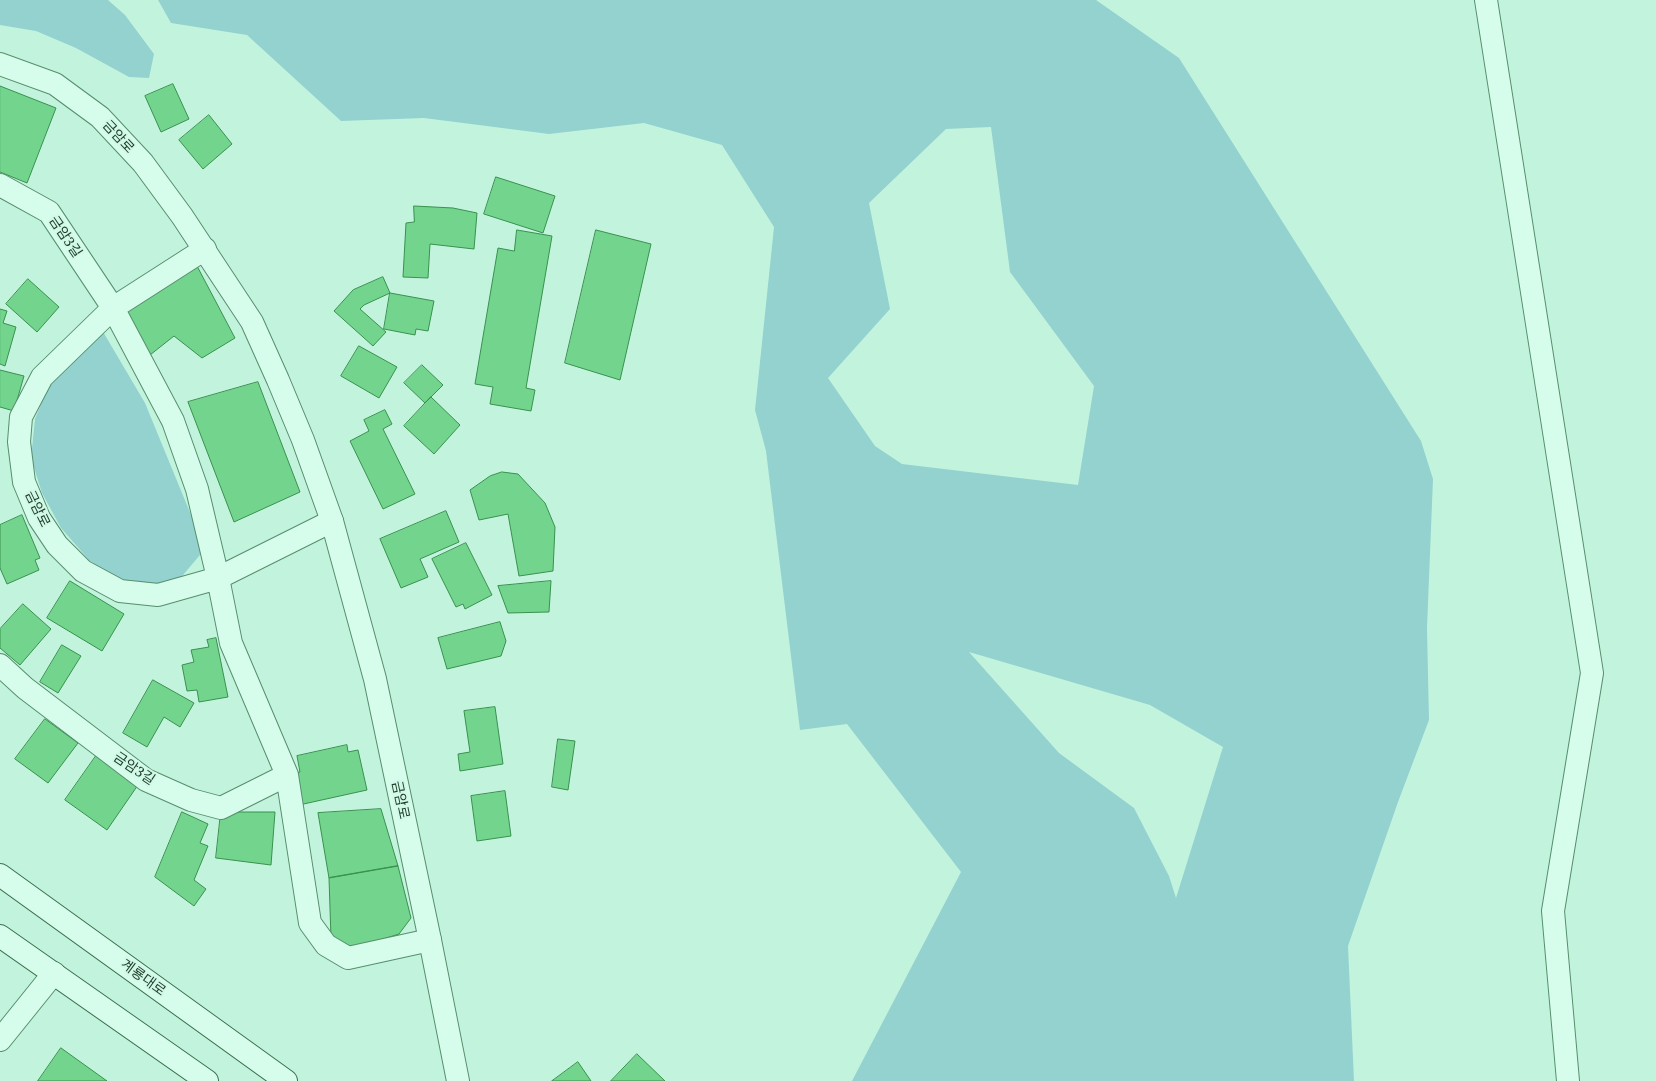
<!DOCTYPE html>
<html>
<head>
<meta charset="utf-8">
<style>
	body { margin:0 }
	canvas { display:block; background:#c2f3dd }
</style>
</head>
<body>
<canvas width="1656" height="1081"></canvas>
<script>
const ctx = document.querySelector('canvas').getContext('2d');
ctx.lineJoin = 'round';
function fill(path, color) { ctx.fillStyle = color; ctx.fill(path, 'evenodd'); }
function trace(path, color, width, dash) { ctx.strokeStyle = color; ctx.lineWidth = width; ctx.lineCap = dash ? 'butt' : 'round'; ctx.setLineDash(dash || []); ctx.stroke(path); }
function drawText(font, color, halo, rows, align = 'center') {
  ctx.font = font + ' "Noto Serif","Noto Sans KR",serif'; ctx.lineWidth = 4; ctx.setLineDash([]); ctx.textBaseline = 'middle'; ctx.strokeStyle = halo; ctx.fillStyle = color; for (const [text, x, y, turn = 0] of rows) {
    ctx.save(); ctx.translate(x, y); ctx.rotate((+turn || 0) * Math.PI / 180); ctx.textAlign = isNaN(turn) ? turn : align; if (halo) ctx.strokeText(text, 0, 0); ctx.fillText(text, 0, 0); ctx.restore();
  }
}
fill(new Path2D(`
	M 0,0 L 108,0 L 125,15 L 154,54 L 149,78 L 129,77 L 76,48 L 36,31 L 0,25 Z
	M 158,0 L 1096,0 L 1179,58 L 1421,441 L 1433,479 L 1427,628 L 1429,720 L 1398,802 L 1348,946 L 1354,1081 L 852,1081 L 961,872 L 847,724 L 800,730 L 766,451 L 755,410 L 774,227 L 722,145 L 644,123 L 549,134 L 424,118 L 341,121 L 247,35 L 171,23 ZM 991,127 L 1010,272 L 1094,386 L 1078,485 L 902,464 L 875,446 L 828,378 L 890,309 L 869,203 L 946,129 ZM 969,652 L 1150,705 L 1223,747 L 1176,898 L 1169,876 L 1134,808 L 1059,753 Z
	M 102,330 L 145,403 L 205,549 L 178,581 L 164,584 L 116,579 L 89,560 L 61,528 L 42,493 L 31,458 L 35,419 L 48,387 L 70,359 Z`), '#94d2d0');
const building = new Path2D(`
	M 173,84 L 189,119 L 161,132 L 145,96 Z
	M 0,86 L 56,108 L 27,183 L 0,172 Z
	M 209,115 L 232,144 L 203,169 L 179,140 Z
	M 496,177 L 555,196 L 543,233 L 484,214 Z
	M 414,206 L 453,208 L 477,213 L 474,249 L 430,244 L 428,278 L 403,277 L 406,223 L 414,222 Z
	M 517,230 L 552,236 L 526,388 L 535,390 L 531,411 L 490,404 L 493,387 L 475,384 L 498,248 L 514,251 Z
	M 596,230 L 651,244 L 620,380 L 565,363 Z
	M 197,266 L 235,338 L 202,358 L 174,336 L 150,355 L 123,314 Z
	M 383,277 L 390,293 L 364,305 L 360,309 L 386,332 L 373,346 L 334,311 L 353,290 Z
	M 28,279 L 59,307 L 37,332 L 6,304 Z
	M 390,293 L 434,301 L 428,331 L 416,329 L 415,335 L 384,329 Z
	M 0,309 L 7,311 L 3,323 L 16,327 L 5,366 L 0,364 Z
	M 359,346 L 397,367 L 379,398 L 341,376 Z
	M 422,365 L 443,385 L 425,403 L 404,383 Z
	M 0,370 L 24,376 L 14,411 L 0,407 Z
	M 258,382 L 300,492 L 234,522 L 188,402 Z
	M 431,397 L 460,425 L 434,454 L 404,426 Z
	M 385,410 L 392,424 L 383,429 L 415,494 L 383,509 L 350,441 L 369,431 L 364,420 Z
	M 502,472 L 518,474 L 545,503 L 555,527 L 553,571 L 519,576 L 508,514 L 479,520 L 470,490 L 490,476 Z
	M 446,511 L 459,542 L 420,559 L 428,577 L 401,588 L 380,539 Z
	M 22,515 L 40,558 L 35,560 L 39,570 L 7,584 L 0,568 L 0,525 Z
	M 466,543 L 492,595 L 465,609 L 463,604 L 456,607 L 432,559 Z
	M 70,581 L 124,614 L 102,651 L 47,618 Z
	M 551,581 L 549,612 L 508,613 L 498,586 Z
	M 23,604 L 51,629 L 20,665 L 0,648 L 0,629 Z
	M 500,622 L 506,641 L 501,656 L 447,669 L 438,638 Z
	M 216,638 L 228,697 L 199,702 L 197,690 L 187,691 L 182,665 L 194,662 L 191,650 L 209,647 L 207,640 Z
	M 62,645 L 81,656 L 58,693 L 40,682 Z
	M 153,680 L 194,703 L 180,727 L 164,717 L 147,747 L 123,733 Z
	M 495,707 L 503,764 L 460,771 L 458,754 L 470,752 L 464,711 Z
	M 45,719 L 78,743 L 48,783 L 15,759 Z
	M 558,739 L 575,741 L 568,790 L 552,787 Z
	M 347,745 L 348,752 L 358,750 L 367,790 L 299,805 L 292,774 L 300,772 L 297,756 Z
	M 96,756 L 138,785 L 107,830 L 65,800 Z
	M 505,791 L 511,836 L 477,841 L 471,796 Z
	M 381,809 L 398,866 L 329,878 L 318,813 Z
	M 182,812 L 208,824 L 200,843 L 208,846 L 194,880 L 206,889 L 194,906 L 155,877 Z
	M 221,812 L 275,812 L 271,865 L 216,858 Z
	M 398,866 L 411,918 L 399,934 L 348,950 L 331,938 L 329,878 Z
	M 61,1048 L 107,1081 L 38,1081 Z
	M 637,1054 L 665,1081 L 611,1081 Z
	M 578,1062 L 591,1081 L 552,1081 Z`);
fill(building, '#73d58d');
trace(building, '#39914f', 1);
const minor = new Path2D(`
	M 1486,0 L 1592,673 L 1553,911 L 1568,1081
	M 0,185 L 49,212 L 113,308 L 173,421 L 197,489 L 218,578 L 231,643 L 287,775 L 310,923 L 326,945 L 348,958 L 430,940
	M 205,249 L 113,308 L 42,377 L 21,417 L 19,442 L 24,482 L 39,518 L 57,545 L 83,571 L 120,591 L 158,595 L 218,578 L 332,521
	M 0,665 L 25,688 L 146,780 L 191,800 L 221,808 L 287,775
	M 0,1040 L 54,973`);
const tertiary = new Path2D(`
	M 0,64 L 55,84 L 100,117 L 143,163 L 182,216 L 252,322 L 278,380 L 303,440 L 332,521 L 375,679 L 430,940 L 458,1081`);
const secondary = new Path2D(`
	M 0,875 L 286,1081
	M 0,936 L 207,1081`);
trace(minor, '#568f6c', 24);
trace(tertiary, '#568f6c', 24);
trace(secondary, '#3a714d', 24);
trace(minor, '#d6fceb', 22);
trace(tertiary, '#d6fceb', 22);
trace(secondary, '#d6fceb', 22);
drawText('14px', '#1c3d27', '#d2f9e8', [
	["금암로",118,137,47],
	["금암3길",65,237,56],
	["금암로",37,509,64],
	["금암3길",134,769,34],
	["금암로",400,800,78],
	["계룡대로",143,978,36]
]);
</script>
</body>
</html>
